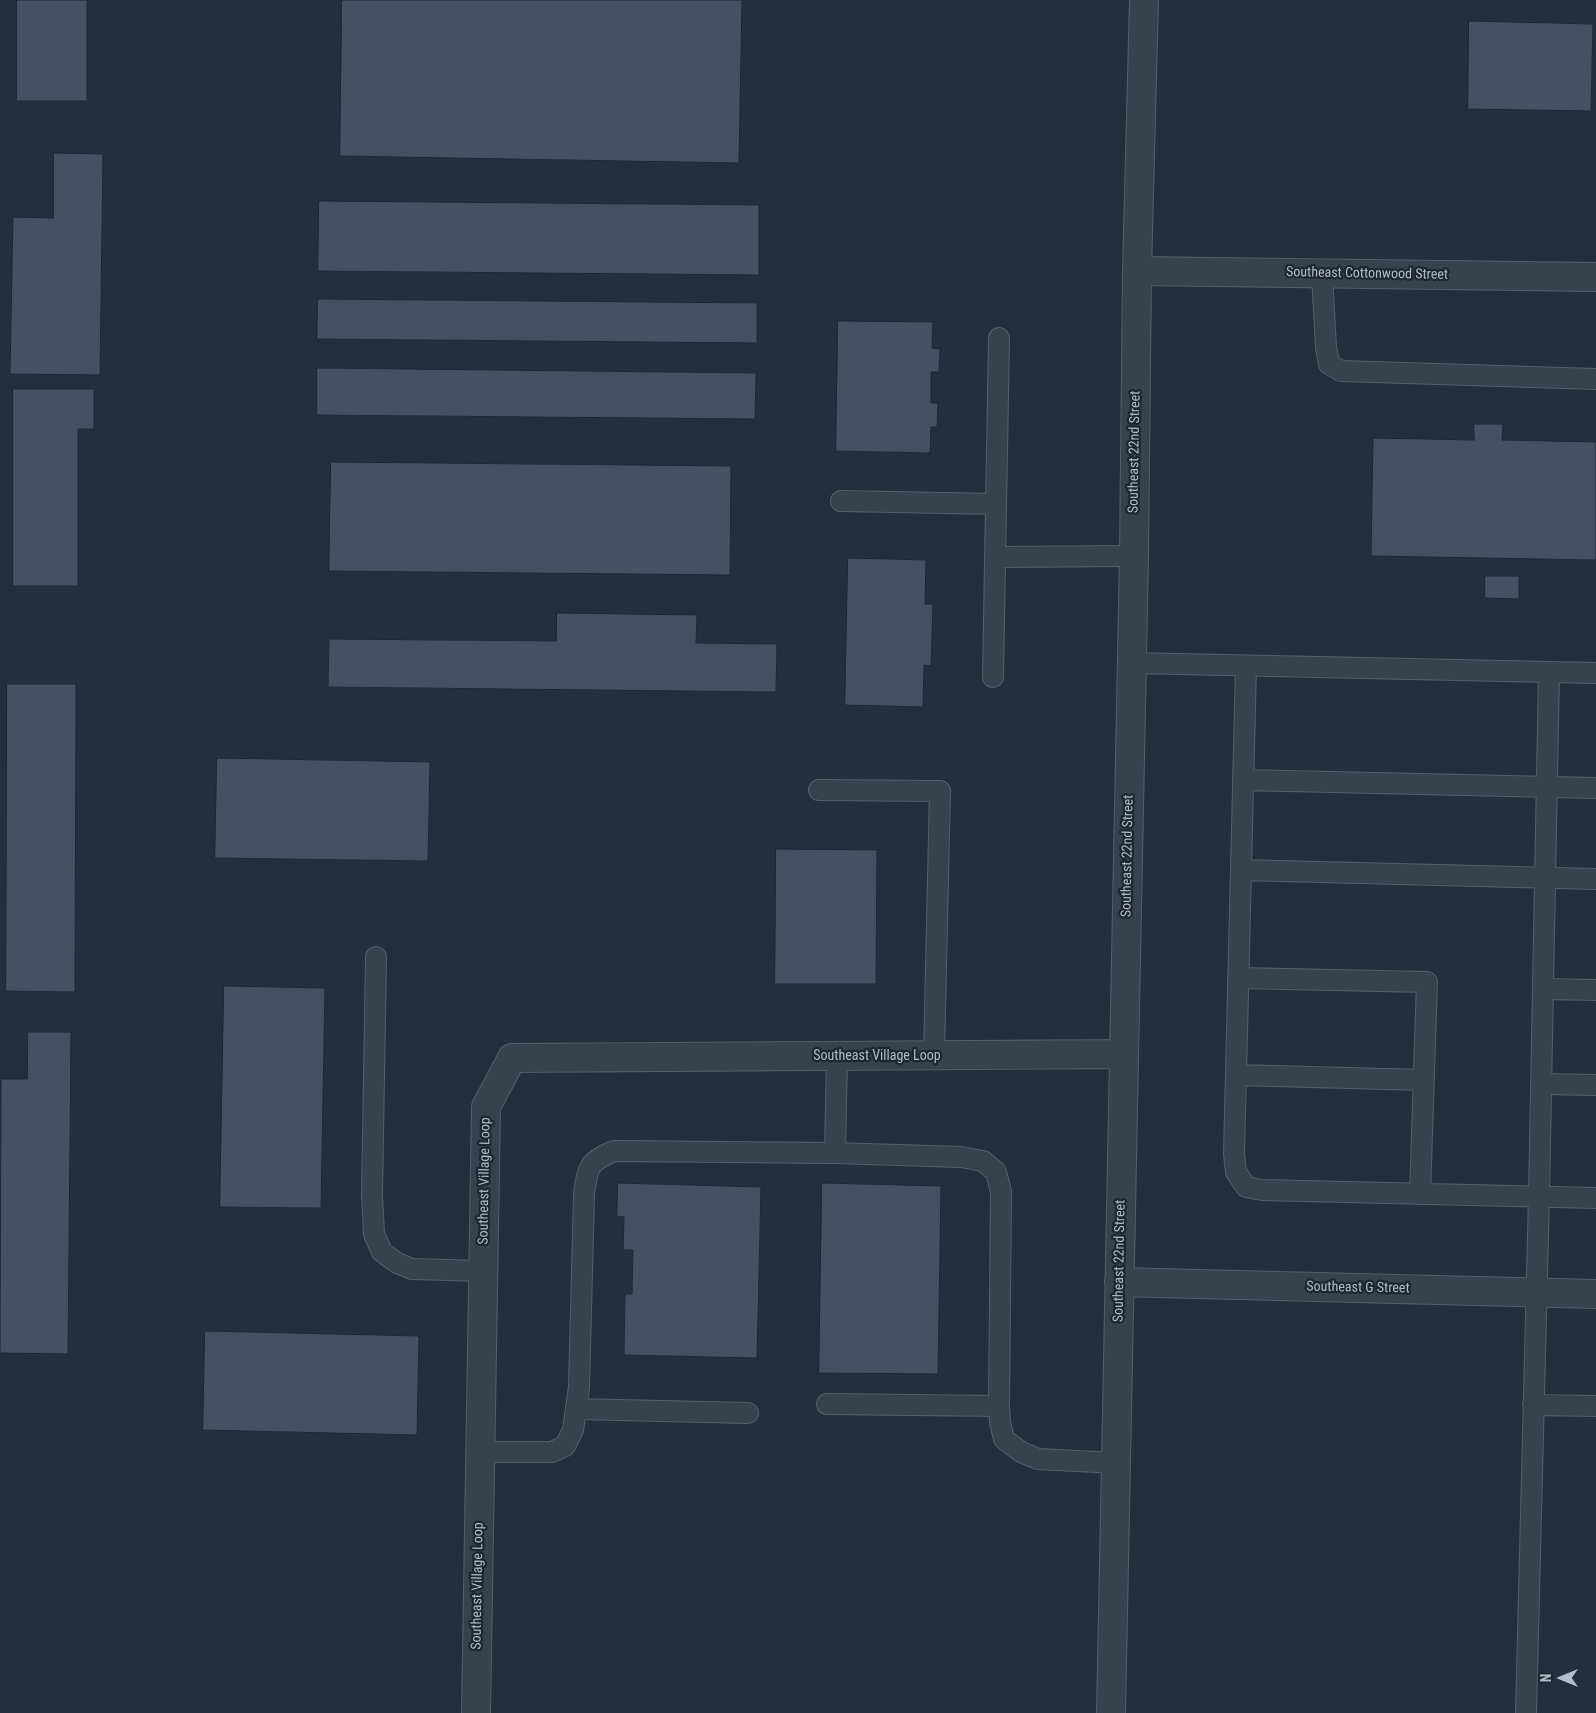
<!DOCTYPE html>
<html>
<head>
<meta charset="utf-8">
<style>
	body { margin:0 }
	#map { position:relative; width:1596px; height:1713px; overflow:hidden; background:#242f3e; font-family:"Roboto Condensed",sans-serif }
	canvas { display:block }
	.north { position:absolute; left:1536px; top:1653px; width:50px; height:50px; -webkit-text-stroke:4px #1d2633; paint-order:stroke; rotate:270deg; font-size:14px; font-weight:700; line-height:20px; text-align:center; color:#b4bcc9 }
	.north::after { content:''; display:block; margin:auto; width:18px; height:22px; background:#b4bcc9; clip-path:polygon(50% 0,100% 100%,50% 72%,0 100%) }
</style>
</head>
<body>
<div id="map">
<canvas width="1596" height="1713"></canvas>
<div class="north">N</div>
</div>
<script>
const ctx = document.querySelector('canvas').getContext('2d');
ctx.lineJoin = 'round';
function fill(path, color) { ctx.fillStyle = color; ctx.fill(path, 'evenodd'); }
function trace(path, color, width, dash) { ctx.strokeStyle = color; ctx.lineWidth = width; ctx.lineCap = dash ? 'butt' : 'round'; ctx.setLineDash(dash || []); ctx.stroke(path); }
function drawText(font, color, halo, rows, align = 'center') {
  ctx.font = font + ' "Roboto Condensed",sans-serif'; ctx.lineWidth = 4.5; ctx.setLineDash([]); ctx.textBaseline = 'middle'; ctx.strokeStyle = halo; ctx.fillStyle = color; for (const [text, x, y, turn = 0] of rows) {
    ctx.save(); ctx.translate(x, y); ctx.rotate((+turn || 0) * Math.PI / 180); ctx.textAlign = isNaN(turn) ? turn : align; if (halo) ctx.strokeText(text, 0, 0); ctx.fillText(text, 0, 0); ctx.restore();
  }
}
const building = new Path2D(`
	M 17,0 L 87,0 L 87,101 L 17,101 Z
	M 342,0 L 742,0 L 739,163 L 340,156 Z
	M 1469,21 L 1593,24 L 1591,111 L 1468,109 Z
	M 54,153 L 103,154 L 100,375 L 10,374 L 13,217 L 53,218 Z
	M 319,201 L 759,205 L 759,275 L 318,271 Z
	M 318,299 L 757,303 L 757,343 L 317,339 Z
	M 838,321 L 933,322 L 932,348 L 940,349 L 939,372 L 931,372 L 931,403 L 938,403 L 937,427 L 931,427 L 930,453 L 836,451 Z
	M 317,368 L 756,373 L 755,419 L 317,415 Z
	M 13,389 L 94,389 L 94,429 L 78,429 L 78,586 L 13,586 Z
	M 1474,424 L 1503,424 L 1502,440 L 1596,442 L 1596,560 L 1371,556 L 1373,438 L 1474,440 Z
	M 331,462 L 731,466 L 730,575 L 329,571 Z
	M 848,558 L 926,560 L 925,604 L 933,604 L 931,666 L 924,665 L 923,707 L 845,705 Z
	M 1485,576 L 1519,576 L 1519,599 L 1485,598 Z
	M 557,613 L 697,615 L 696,643 L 777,644 L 776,692 L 328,687 L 329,639 L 556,641 Z
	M 7,684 L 76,684 L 75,992 L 6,991 Z
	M 217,758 L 430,762 L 428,861 L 215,858 Z
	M 776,849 L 877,850 L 876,984 L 775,984 Z
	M 224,986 L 325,988 L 321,1208 L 220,1207 Z
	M 28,1032 L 71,1032 L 68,1354 L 0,1353 L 1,1079 L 27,1079 Z
	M 618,1183 L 761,1187 L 757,1358 L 624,1355 L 625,1294 L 632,1294 L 633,1250 L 623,1250 L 624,1217 L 617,1216 Z
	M 822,1183 L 941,1186 L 938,1374 L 819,1373 Z
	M 205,1331 L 419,1336 L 417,1435 L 203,1430 Z`);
fill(building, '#455162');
trace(building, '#1f2835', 1);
const service = new Path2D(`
	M 1322,274 L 1326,347 L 1329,364 L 1341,371 L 1596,379
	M 841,501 L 996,504
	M 995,557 L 1134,556
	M 1132,663 L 1596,673
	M 1246,666 L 1234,1154 L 1236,1172 L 1246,1187 L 1262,1190 L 1596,1198
	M 993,677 L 999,338
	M 1243,780 L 1596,788
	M 819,790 L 940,791 L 934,1055
	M 1241,870 L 1596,879
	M 376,957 L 372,1195 L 374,1234 L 382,1252 L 397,1263 L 412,1269 L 483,1271
	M 1238,978 L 1427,982 L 1420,1194
	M 1543,989 L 1596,990
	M 1236,1075 L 1424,1080
	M 1541,1084 L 1596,1085
	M 835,1153 L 961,1157 L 983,1161 L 996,1172 L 1001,1192 L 999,1406 L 1000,1422 L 1004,1439 L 1021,1452 L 1038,1459 L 1116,1463
	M 827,1404 L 999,1406
	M 1533,1405 L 1596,1406
	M 576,1409 L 748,1413
	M 481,1452 L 552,1452 L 565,1446 L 573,1430 L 579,1387 L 584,1194 C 588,1167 588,1162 614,1151 L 835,1153 L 837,1056
	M 1526,1713 L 1539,1196 L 1549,672`);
const minor = new Path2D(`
	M 1137,271 L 1596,277
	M 1119,1282 L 1596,1294
	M 476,1713 L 486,1107 L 512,1058 L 1124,1054
	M 1111,1713 L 1134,556 L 1137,271 L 1144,0`);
trace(service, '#565f6c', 22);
trace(minor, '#565f6c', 30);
trace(service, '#38414e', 20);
trace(minor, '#38414e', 28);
drawText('14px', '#b4bcc9', '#1d2633', [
	["Southeast Cottonwood Street",1367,274,1],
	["Southeast 22nd Street",1135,452,-89],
	["Southeast 22nd Street",1128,856,-89],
	["Southeast Village Loop",877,1056],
	["Southeast Village Loop",485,1181,-89],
	["Southeast 22nd Street",1120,1261,-89],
	["Southeast G Street",1358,1288,1],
	["Southeast Village Loop",478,1586,-89]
]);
</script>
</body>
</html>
